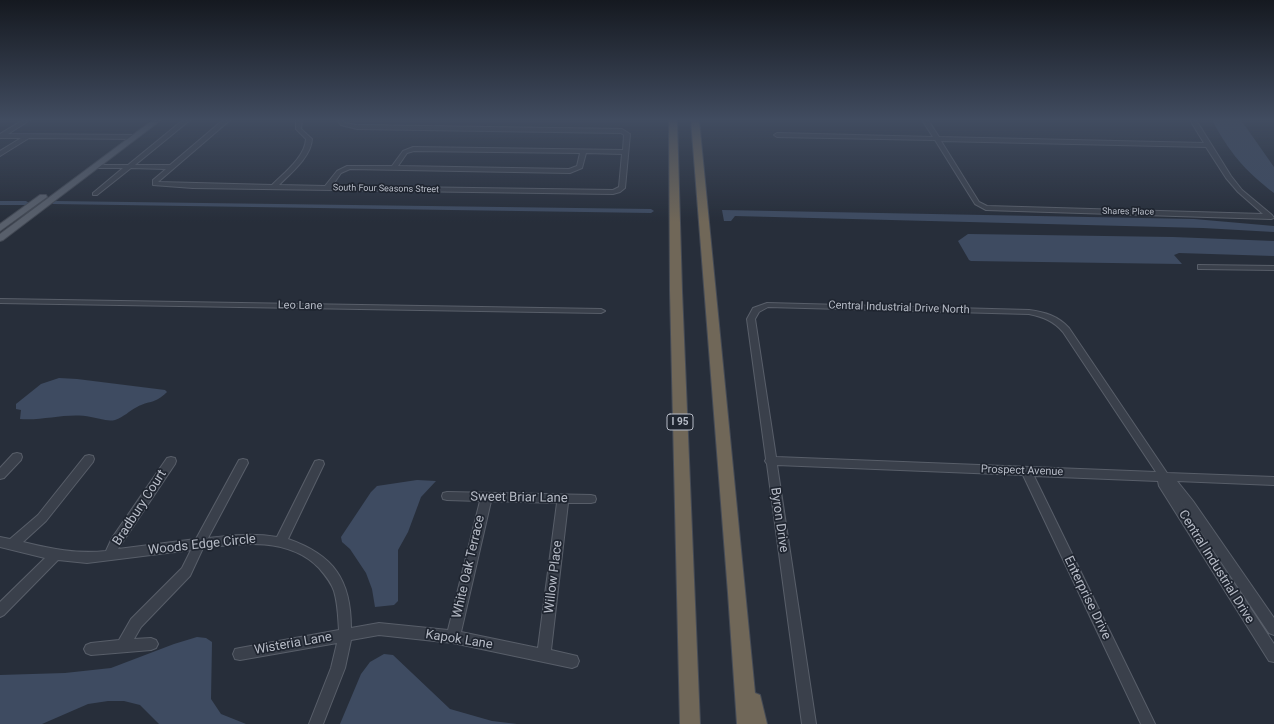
<!DOCTYPE html>
<html>
<head>
<meta charset="utf-8">
<style>
	body { margin:0 }
	canvas { display:block; background:#272e3a }
</style>
</head>
<body>
<canvas width="1274" height="724"></canvas>
<script>
const ctx = document.querySelector('canvas').getContext('2d');
ctx.lineJoin = 'round';
function fill(path, color) { ctx.fillStyle = color; ctx.fill(path, 'evenodd'); }
function trace(path, color, width, dash) { ctx.strokeStyle = color; ctx.lineWidth = width; ctx.lineCap = dash ? 'butt' : 'round'; ctx.setLineDash(dash || []); ctx.stroke(path); }
function drawText(font, color, halo, rows, align = 'center') {
  ctx.font = font + ' Roboto,sans-serif'; ctx.lineWidth = 3.5; ctx.setLineDash([]); ctx.textBaseline = 'middle'; ctx.strokeStyle = halo; ctx.fillStyle = color; for (const [text, x, y, turn = 0] of rows) {
    ctx.save(); ctx.translate(x, y); ctx.rotate((+turn || 0) * Math.PI / 180); ctx.textAlign = isNaN(turn) ? turn : align; if (halo) ctx.strokeText(text, 0, 0); ctx.fillText(text, 0, 0); ctx.restore();
  }
}
fill(new Path2D(`
	M 1212,120 L 1241,120 L 1274,167 L 1274,193 C 1245,171 1229,152 1212,120 Z
	M 722,210 L 1194,219 L 1274,226 L 1274,232 L 1203,228 L 735,216 L 731,221 L 724,221 Z
	M 968,234 L 1173,237 L 1274,241 L 1274,256 L 1179,253 L 1174,255 L 1182,264 L 971,261 L 969,260 L 958,241 Z
	M 59,378 L 77,379 L 165,390 L 167,392 C 154,405 149,400 137,407 C 129,411 124,417 115,420 C 107,422 99,418 91,417 C 68,412 44,421 20,419 L 21,410 L 16,409 L 16,404 L 41,384 Z
	M 417,480 L 436,481 L 421,497 L 408,532 L 398,550 L 398,601 L 394,605 L 375,607 L 372,589 L 366,573 L 350,549 L 342,542 L 341,537 L 371,492 L 377,486 Z
	M 197,637 L 206,638 L 212,642 L 211,699 L 221,714 L 246,724 L 159,724 L 140,705 L 124,701 L 108,701 L 88,704 L 42,724 L 0,724 L 0,675 L 65,673 L 111,668 L 174,644 Z
	M 384,654 L 393,655 L 450,709 L 492,721 L 517,724 L 340,724 L 361,674 L 370,662 Z`), '#3e4b61');
fill(new Path2D(`
	M 0,201 L 26,201 L 29,203 L 26,205 L 0,205 Z
	M 55,201 L 651,209 L 654,211 L 651,213 L 53,204 L 52,203 Z`), '#3e4b61');
const minor = new Path2D(`
	M 23,120 L 30,120 L 8,134 L 135,135 L 138,137 L 135,139 L 29,138 L 0,156 L 0,151 L 21,138 L 0,138 L 0,134 Z
	M 183,120 L 190,120 L 135,165 L 170,165 L 223,120 L 230,120 L 158,182 L 272,185 C 284,173 305,157 306,139 L 296,129 L 296,120 L 302,120 L 301,129 L 312,139 C 311,157 291,173 279,185 L 325,186 L 337,171 L 347,166 L 392,166 L 403,151 L 413,147 L 623,150 L 624,135 L 621,133 L 357,129 L 341,125 L 337,120 L 343,120 L 345,123 L 357,125 L 622,129 L 630,134 L 625,188 L 620,192 L 613,194 L 193,188 L 153,185 L 153,180 L 166,169 L 131,168 L 97,195 L 93,195 L 93,193 L 123,168 L 97,168 L 94,166 L 95,165 L 128,165 ZM 414,151 L 580,153 L 577,166 L 569,169 L 398,166 L 407,153 ZM 586,153 L 622,154 L 619,187 L 613,190 L 332,186 L 341,173 L 350,169 L 570,173 L 582,168 Z
	M 922,120 L 928,120 L 939,137 L 1204,143 L 1190,120 L 1196,120 L 1231,176 L 1242,190 L 1272,215 L 1274,218 L 1271,219 L 986,210 L 975,204 L 935,140 L 777,137 L 774,135 L 777,133 L 933,137 ZM 941,141 L 1206,147 L 1226,178 L 1238,192 L 1263,214 L 987,206 L 979,202 Z
	M 1198,265 L 1274,266 L 1274,270 L 1201,269 L 1198,269 Z
	M 0,299 L 601,309 L 605,311 L 601,313 L 0,303 Z
	M 767,303 L 1029,310 C 1045,312 1058,316 1069,328 L 1167,473 L 1274,477 L 1274,485 L 1177,481 L 1193,501 L 1274,618 L 1274,635 L 1269,633 L 1180,501 L 1274,644 L 1274,662 L 1269,661 L 1159,486 L 1158,481 L 1034,476 L 1155,724 L 1141,724 L 1023,475 L 777,465 L 816,724 L 802,724 L 767,464 L 765,461 L 766,459 L 747,319 L 753,308 ZM 768,307 L 1029,314 C 1043,317 1054,321 1063,332 L 1156,472 L 776,457 L 755,319 L 759,312 Z
	M 17,453 L 21,454 L 22,457 L 21,460 L 4,478 L 0,479 L 0,468 L 13,454 Z
	M 89,455 L 93,456 L 94,459 L 93,462 L 46,521 L 23,542 C 52,549 76,554 106,551 L 112,538 L 167,458 L 171,457 L 175,458 L 176,461 L 175,464 L 118,549 L 196,539 L 239,460 L 243,459 L 247,460 L 248,463 L 208,538 C 232,535 254,533 277,537 L 315,461 L 319,460 L 323,461 L 324,464 L 288,539 C 334,555 351,580 351,628 L 379,623 L 448,630 L 480,501 L 447,500 L 443,499 L 442,496 L 443,493 L 447,492 L 591,495 L 595,496 L 596,499 L 595,502 L 591,503 L 568,503 L 551,650 L 577,656 L 579,661 L 577,666 L 572,668 L 453,643 L 379,635 L 351,640 L 345,668 L 323,724 L 309,724 L 331,668 L 337,643 L 240,660 L 235,659 L 233,654 L 235,649 L 240,648 L 339,630 C 338,617 338,604 334,591 C 331,582 325,575 319,568 C 289,537 242,543 203,548 L 190,576 L 141,627 L 134,639 L 151,638 L 156,640 L 158,644 L 156,648 L 151,650 L 91,655 L 86,653 L 84,649 L 86,645 L 91,643 L 119,640 L 131,619 L 182,568 L 191,550 L 87,563 L 58,560 L 4,615 L 0,617 L 0,602 L 45,558 L 0,547 L 0,537 L 10,539 L 38,515 L 85,456 ZM 491,501 L 557,503 L 538,648 L 461,632 Z`);
const major = new Path2D(`
	M 153,120 L 161,120 L 3,240 L 0,241 L 0,234 Z
	M 40,195 L 46,195 L 47,197 L 0,231 L 0,224 Z`);
const highway = new Path2D(`
	M 669,120 L 677,120 L 682,291 L 700,724 L 680,724 L 670,291 Z
	M 691,120 L 699,120 L 755,693 L 760,695 L 767,724 L 737,724 L 728,593 Z`);
trace(minor, '#585e69', 2);
trace(major, '#434954', 2);
trace(highway, '#454b56', 2);
fill(minor, '#3a404b');
fill(major, '#585f6b');
fill(highway, '#706758');
const sky = ctx.createLinearGradient(0, 0, 0, 222);
sky.addColorStop(0, '#151920');
sky.addColorStop(0.54, '#414c60');
sky.addColorStop(1, '#414c6000');
ctx.fillStyle = sky;
ctx.fillRect(0, 0, 1274, 222);
drawText('9px', '#b6bbc6', '#1f2530', [
	["South Four Seasons Street",386,189,1],
	["Shares Place",1128,212,1]
]);
for (const [x, y, w] of [
	[680,422,26]
]) { const box = new Path2D(); box.roundRect(x - w / 2, y - 8, w, 16, 3); ctx.fillStyle = '#1f2530'; ctx.fill(box); trace(box, '#b6bbc6', 1); }
drawText('bold 10px', '#b6bbc6', null, [
	["I 95",680,422]
]);
drawText('11px', '#b6bbc6', '#1f2530', [
	["Leo Lane",300,306,1],
	["Central Industrial Drive North",899,308,2],
	["Prospect Avenue",1022,471,2]
]);
drawText('13px', '#b6bbc6', '#1f2530', [
	["Sweet Briar Lane",519,498,1],
	["Bradbury Court",140,508,-57],
	["Byron Drive",779,520,82],
	["Woods Edge Circle",202,545,-6],
	["White Oak Terrace",469,567,-77],
	["Central Industrial Drive",1216,567,58],
	["Willow Place",554,577,-83],
	["Enterprise Drive",1087,598,64],
	["Kapok Lane",459,640,9],
	["Wisteria Lane",293,644,-10]
]);
</script>
</body>
</html>
